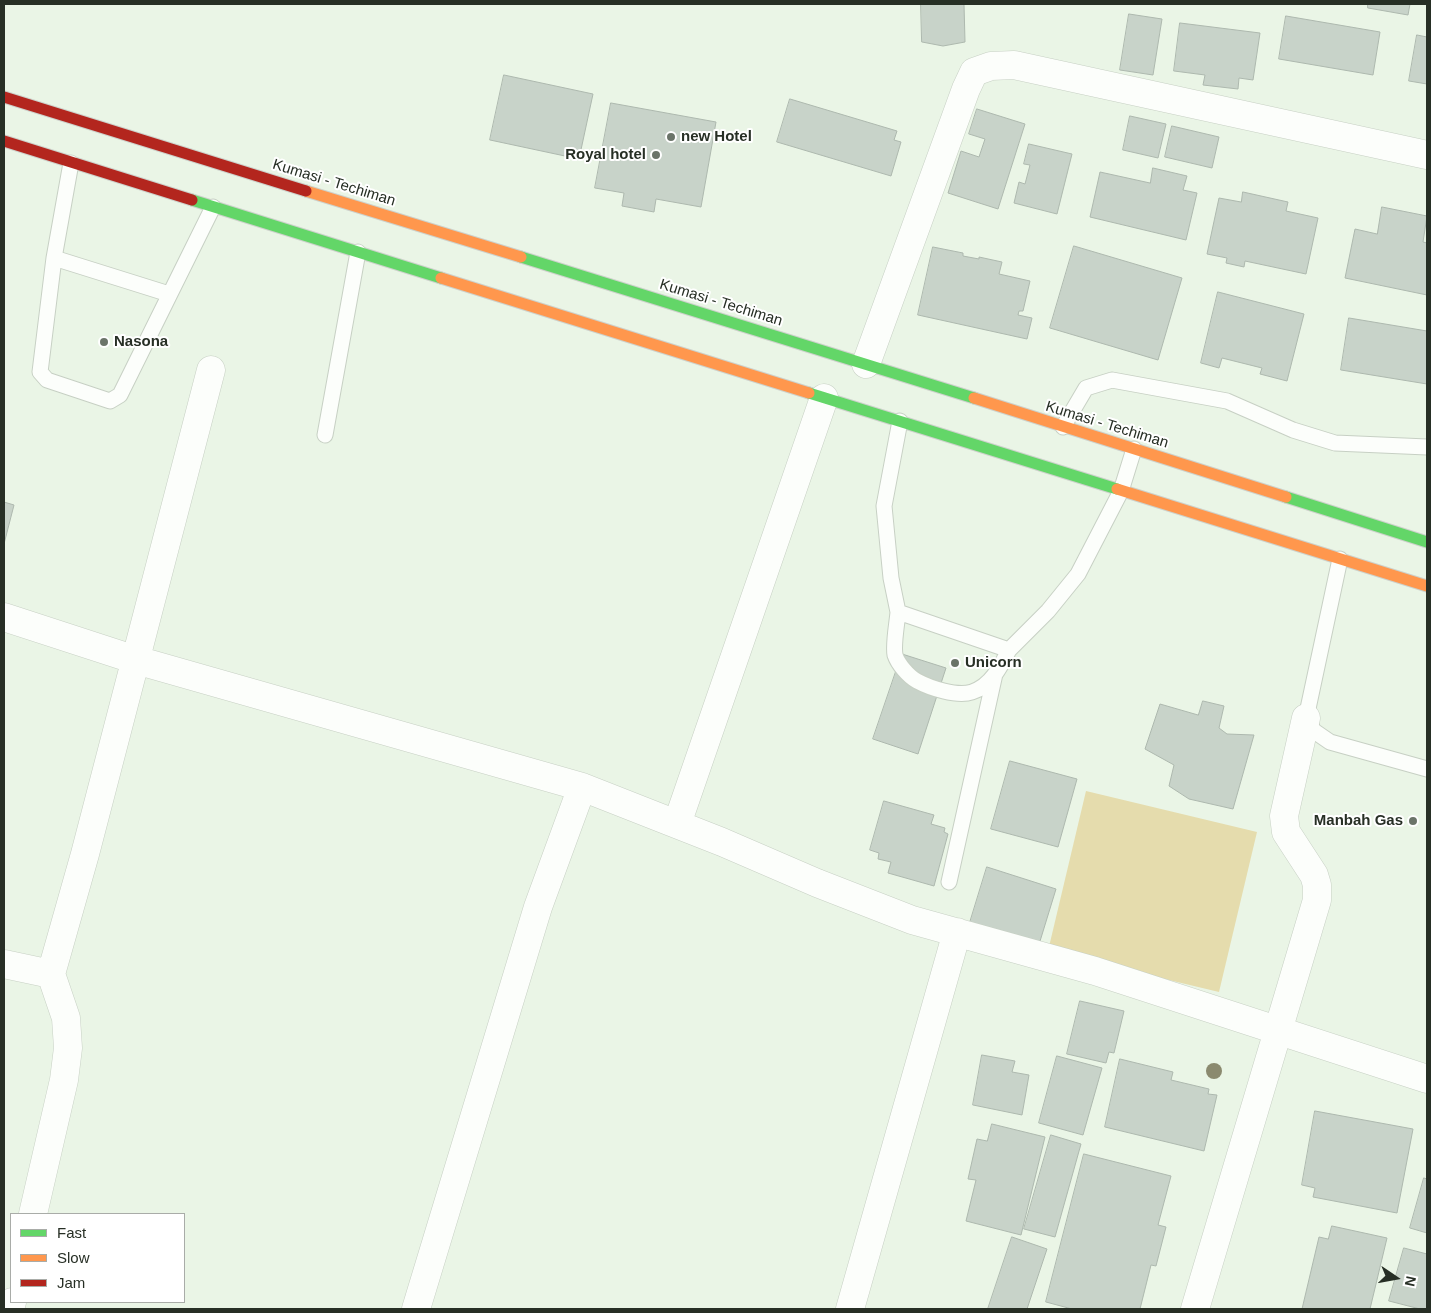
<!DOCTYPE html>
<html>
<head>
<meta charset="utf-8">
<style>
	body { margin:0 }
	#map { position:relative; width:1431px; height:1313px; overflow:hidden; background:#eaf5e6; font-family:Arial,sans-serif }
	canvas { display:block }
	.frame { position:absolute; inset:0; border:5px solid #272f25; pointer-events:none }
	.legend { position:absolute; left:10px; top:1213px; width:175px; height:90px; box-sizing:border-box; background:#fff; border:1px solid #a9aca8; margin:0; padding:6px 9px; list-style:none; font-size:15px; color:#272f25 }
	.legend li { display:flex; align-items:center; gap:10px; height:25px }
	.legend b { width:25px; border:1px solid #a9aca8 }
	.north { position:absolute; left:1371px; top:1253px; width:50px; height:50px; -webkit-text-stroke:4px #fff; paint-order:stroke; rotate:102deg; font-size:14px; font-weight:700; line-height:20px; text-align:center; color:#272f25 }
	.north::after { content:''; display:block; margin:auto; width:18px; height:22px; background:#272f25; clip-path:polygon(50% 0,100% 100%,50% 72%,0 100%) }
</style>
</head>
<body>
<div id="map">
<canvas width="1431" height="1313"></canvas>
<div class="frame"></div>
<ul class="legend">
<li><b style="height:6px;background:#63d668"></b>Fast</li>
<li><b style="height:6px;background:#ff974d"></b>Slow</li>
<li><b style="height:6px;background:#b3261e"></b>Jam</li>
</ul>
<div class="north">N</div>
</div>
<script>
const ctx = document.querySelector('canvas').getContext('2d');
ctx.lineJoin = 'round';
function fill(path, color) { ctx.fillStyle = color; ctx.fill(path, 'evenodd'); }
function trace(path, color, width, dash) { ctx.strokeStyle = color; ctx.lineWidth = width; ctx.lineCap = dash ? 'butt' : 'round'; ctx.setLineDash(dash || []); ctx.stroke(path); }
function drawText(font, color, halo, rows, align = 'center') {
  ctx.font = font + ' Arial,sans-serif'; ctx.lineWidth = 4; ctx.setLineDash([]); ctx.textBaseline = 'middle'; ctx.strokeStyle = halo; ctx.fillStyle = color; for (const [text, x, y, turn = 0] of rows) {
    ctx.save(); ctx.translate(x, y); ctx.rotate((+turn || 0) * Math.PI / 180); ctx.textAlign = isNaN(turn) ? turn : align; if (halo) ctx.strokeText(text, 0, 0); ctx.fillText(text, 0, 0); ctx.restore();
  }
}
fill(new Path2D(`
	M 1086,791 L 1257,832 L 1219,992 L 1048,951 Z`), '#e5dcad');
const building = new Path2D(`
	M 921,4 L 964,4 L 965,42 L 943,46 L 922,42 Z
	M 1368,4 L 1410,4 L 1408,15 L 1368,8 Z
	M 1129,14 L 1162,19 L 1153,75 L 1120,70 Z
	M 1286,16 L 1380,32 L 1373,75 L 1279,59 Z
	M 1180,23 L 1260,33 L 1253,80 L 1239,78 L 1238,89 L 1203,85 L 1205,75 L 1174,71 Z
	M 1417,35 L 1427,37 L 1427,84 L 1409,81 Z
	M 504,75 L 593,94 L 579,159 L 490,140 Z
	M 790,99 L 897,131 L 894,140 L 901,142 L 891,176 L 777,142 Z
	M 611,103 L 716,122 L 701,207 L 656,199 L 654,212 L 622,206 L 624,193 L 595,188 Z
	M 977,109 L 1025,124 L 998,209 L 948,193 L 961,151 L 979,157 L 985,139 L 969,134 Z
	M 1130,116 L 1166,124 L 1158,158 L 1123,150 Z
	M 1172,126 L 1219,137 L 1212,168 L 1165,157 Z
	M 1029,144 L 1072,154 L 1057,214 L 1014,203 L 1019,182 L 1025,184 L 1030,165 L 1024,164 Z
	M 1153,168 L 1187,176 L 1183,190 L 1197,193 L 1186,240 L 1090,217 L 1100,172 L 1150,183 Z
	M 1243,192 L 1288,202 L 1286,211 L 1318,218 L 1306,274 L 1245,261 L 1244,267 L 1226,263 L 1227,258 L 1207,254 L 1219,198 L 1241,202 Z
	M 1382,207 L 1427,216 L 1423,242 L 1427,243 L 1427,295 L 1345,278 L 1355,229 L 1377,234 Z
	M 1074,246 L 1182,278 L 1158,360 L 1050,328 Z
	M 933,247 L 963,253 L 963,256 L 979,259 L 979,257 L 1002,262 L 999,274 L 1030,281 L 1023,311 L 1019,311 L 1018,315 L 1032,318 L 1027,339 L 918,315 Z
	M 1218,292 L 1304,314 L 1287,381 L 1260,374 L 1262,368 L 1222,358 L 1219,368 L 1201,363 Z
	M 1349,318 L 1427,331 L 1427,384 L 1341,370 Z
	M 4,502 L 14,505 L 4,544 Z
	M 902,654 L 946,668 L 918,754 L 873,739 Z
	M 1203,701 L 1224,706 L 1219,728 L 1227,734 L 1254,735 L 1233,809 L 1189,799 L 1169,786 L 1174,765 L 1145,749 L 1160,704 L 1198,715 Z
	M 1010,761 L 1077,779 L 1058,847 L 991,829 Z
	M 884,801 L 934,815 L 931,824 L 945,828 L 944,832 L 948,834 L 934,886 L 888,873 L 891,862 L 878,859 L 879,853 L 870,850 Z
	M 987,867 L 1056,889 L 1037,951 L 968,929 Z
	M 1080,1001 L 1124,1011 L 1114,1053 L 1109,1052 L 1106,1063 L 1067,1054 Z
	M 982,1055 L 1015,1061 L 1012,1072 L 1029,1075 L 1022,1115 L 973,1105 Z
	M 1057,1056 L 1102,1068 L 1083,1135 L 1039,1123 Z
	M 1120,1059 L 1173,1072 L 1171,1080 L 1209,1089 L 1208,1094 L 1217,1095 L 1204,1151 L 1105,1127 Z
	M 1315,1111 L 1413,1129 L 1397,1213 L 1313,1197 L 1315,1188 L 1302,1185 Z
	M 992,1124 L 1045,1137 L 1021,1235 L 966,1221 L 976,1180 L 968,1179 L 977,1139 L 987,1141 Z
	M 1051,1135 L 1081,1144 L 1055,1237 L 1024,1229 Z
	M 1084,1154 L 1171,1176 L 1158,1225 L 1166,1227 L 1156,1266 L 1151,1265 L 1140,1309 L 1072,1309 L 1046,1302 Z
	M 1424,1178 L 1427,1179 L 1427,1233 L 1410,1228 Z
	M 1332,1226 L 1387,1238 L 1370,1309 L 1302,1309 L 1319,1237 L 1328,1239 Z
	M 1012,1237 L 1047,1249 L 1027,1309 L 988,1309 Z
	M 1404,1248 L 1427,1254 L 1427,1309 L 1420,1309 L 1389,1301 Z`);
fill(building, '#c8d3c9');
trace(building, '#adb8ae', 1);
const lane = new Path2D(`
	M 71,163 L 54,258 L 40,372 L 47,380 L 110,401 L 120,395 L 213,207
	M 54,258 L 169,294
	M 900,421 L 884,506 L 891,578 L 898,612 L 1009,650 L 1048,611 L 1078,574 L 1121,491 L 1134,449
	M 1063,427 L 1086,388 L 1112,380 L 1227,401 L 1293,430 L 1335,443 L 1427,447
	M 325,435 L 358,252
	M 1340,559 L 1306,718 L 1314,731 L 1330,742 L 1427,769
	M 898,612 C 897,624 893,644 895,655 C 898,664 908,676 917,681 C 930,688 957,697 972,692 C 991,686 1001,666 1009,650
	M 949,882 L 995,674`);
const street = new Path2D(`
	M 866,364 L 966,89 L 974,72 L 991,66 L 1014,65 L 1427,155
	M 4,617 L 136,660 L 582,787 L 722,842 L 817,883 L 912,920 L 1095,971 L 1427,1079
	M 677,824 L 824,398
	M 4,964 L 51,974
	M 33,1214 L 64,1080 L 68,1048 L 66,1018 L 51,974 L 85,854 L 211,370
	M 10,1309 L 12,1302
	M 416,1309 L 538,907 L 582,787
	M 850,1309 L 957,932
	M 1195,1309 L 1317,900 L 1317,885 L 1314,875 L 1286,832 L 1284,816 L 1306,718`);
const fast = new Path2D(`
	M 192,200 L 441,278
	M 521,257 L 974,398
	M 809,393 L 1117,489
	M 1286,497 L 1427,542`);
const slow = new Path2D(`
	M 306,191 L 521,257
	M 441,278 L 809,393
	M 974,398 L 1286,497
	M 1117,489 L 1427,586`);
const jam = new Path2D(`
	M 4,97 L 306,191
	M 4,141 L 192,200`);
trace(lane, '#c7d0c4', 17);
trace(street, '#c7d0c4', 29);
trace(fast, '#cdd1cb', 13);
trace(slow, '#cdd1cb', 13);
trace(jam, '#cdd1cb', 13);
trace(lane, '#fcfefb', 15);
trace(street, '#fcfefb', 28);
trace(fast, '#63d668', 11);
trace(slow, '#ff974d', 11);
trace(jam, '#b3261e', 11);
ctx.fillStyle = '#8b8a6f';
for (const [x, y] of [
	[1214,1071]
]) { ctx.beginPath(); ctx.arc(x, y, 8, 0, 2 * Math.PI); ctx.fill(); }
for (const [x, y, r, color] of [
	[671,137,5,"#6b7469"],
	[656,155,5,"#6b7469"],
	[104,342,5,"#6b7469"],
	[955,663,5,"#6b7469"],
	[1413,821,5,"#6b7469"]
]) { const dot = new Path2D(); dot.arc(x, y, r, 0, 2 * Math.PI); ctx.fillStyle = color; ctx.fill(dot); trace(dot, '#fff', 2); }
drawText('bold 15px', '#272f25', '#fff', [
	["new Hotel",681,137],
	["Royal hotel",646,155,"right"],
	["Nasona",114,342],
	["Unicorn",965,663],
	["Manbah Gas",1403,821,"right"]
], 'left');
drawText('15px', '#272f25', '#fff', [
	["Kumasi - Techiman",334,183,17],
	["Kumasi - Techiman",721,303,17],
	["Kumasi - Techiman",1107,425,17]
]);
</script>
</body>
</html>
